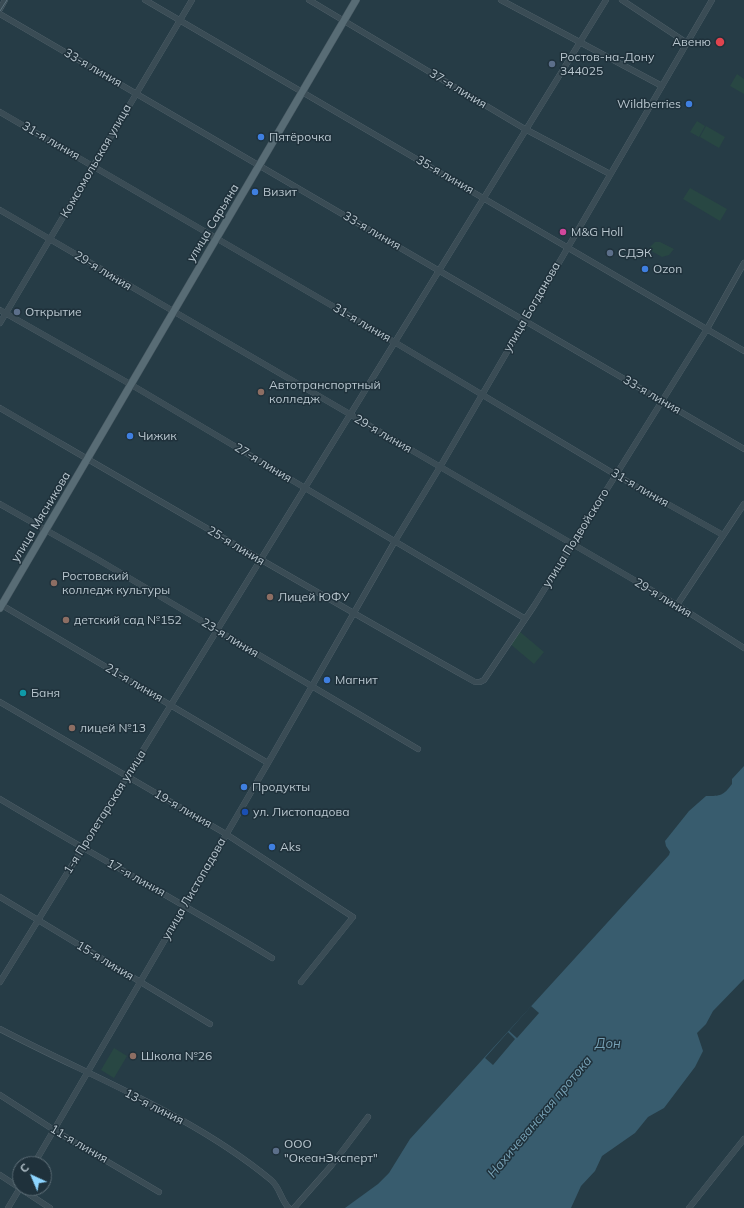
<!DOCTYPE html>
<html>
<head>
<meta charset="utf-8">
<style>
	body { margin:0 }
	#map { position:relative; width:744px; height:1208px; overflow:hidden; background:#263c46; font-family:Mulish,sans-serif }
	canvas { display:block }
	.north { position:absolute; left:12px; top:1156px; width:40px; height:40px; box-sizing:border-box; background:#1f313b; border:1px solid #5c6d76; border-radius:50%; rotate:316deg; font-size:11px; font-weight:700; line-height:16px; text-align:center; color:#b8c6ce }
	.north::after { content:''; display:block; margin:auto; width:14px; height:18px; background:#8dd5ff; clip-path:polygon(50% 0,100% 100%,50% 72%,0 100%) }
</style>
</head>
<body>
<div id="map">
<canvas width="744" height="1208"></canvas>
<div class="north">С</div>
</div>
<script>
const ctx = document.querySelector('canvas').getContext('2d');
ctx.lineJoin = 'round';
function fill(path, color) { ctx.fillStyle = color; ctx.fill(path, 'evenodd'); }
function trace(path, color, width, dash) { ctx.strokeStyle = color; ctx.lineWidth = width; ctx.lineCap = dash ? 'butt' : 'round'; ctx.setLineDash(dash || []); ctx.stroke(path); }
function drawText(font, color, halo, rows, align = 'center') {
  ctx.font = font + ' Mulish,sans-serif'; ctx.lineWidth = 3; ctx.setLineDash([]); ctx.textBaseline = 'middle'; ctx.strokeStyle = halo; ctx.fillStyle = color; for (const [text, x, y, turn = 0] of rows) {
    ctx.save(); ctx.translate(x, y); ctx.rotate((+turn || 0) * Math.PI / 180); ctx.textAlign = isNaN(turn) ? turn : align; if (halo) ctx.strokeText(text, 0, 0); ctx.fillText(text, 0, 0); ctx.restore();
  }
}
fill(new Path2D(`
	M 737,74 L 744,79 L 744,94 L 730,86 Z
	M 697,121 L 705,126 L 699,137 L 690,132 Z
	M 706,126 L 725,137 L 719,148 L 700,137 Z
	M 690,188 L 727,209 L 720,221 L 683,199 Z
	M 655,242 L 660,242 L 674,249 L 669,255 L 662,257 L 648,249 Z
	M 519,631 L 544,652 L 534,664 L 509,643 Z
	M 114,1048 L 127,1056 L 114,1078 L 101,1070 Z`), '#284743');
fill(new Path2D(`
	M 744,766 L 744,979 L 713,1011 L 706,1024 L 697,1033 L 703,1051 L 695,1067 L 664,1108 L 648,1117 L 635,1133 L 602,1156 L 595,1171 L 581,1186 L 571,1208 L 345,1208 L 378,1184 L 389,1173 L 410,1139 L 669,855 L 670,852 L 666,846 L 665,841 L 689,811 L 706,796 C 721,796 723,796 732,784 L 732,779 Z`), '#385c6e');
fill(new Path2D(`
	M 531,1006 L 539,1013 L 517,1038 L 509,1031 Z
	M 508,1032 L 515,1039 L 493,1065 L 485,1058 Z`), '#263c46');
const minor = new Path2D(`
	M 145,0 L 744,351
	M 309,0 L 525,129 L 610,174
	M 501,0 L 662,86
	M 622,0 L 687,43
	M 0,9 L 5,0
	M 0,14 L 744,449
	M 0,112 L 396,343 L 616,475 L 723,535
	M 0,210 L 677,605 L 744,648
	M 0,310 L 130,384 L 524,618
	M 0,323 L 192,0
	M 0,408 C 158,500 315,592 475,682 L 480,682 L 484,680 L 534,606 L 707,329 L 744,263
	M 0,504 L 97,559 L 418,749
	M 0,604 L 268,763
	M 677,605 L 744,504
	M 0,702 L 226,834 L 353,917 L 301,982
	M 0,799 C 90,853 182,903 272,958
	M 0,897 L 210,1024
	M 0,982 L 606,0
	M 0,1029 C 91,1077 191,1114 271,1180 C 280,1187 281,1201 289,1208
	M 0,1095 L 54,1130 L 159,1192
	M 34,1164 L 268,763 L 395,541 L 440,467 L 712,0
	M 0,1175 L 50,1208
	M 8,1208 L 20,1188
	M 294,1208 L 331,1166 L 368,1117
	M 689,1208 L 744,1139`);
const major = new Path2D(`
	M 0,608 L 356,0`);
trace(minor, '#596972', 6);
trace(major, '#475861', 8);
trace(minor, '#3a4c55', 5.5);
trace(major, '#586c75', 7);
trace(new Path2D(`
	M 0,11 L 7,0`), '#5c727d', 1);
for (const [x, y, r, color] of [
	[720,42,5,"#e0444e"],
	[552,64,4,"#5c6f8a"],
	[689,104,4,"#3f7fe0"],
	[261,137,4,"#3f7fe0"],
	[255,192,4,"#3f7fe0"],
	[563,232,4,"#d1479c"],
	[610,253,4,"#5c6f8a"],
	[645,269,4,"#3f7fe0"],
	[17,312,4,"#5c6f8a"],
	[261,392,4,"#8d6e63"],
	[130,436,4,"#3f7fe0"],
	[54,583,4,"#8d6e63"],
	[270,597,4,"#8d6e63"],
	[66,620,4,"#8d6e63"],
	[327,680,4,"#3f7fe0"],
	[23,693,4,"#0f9aa8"],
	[72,728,4,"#8d6e63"],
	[244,787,4,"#3f7fe0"],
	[245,812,4,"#1a4fb4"],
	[272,847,4,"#3f7fe0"],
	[133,1056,4,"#8d6e63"],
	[276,1151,4,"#5c6f8a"]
]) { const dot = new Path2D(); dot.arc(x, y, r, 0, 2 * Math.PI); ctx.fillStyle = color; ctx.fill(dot); trace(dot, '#1f313b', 1.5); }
drawText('12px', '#b8c6ce', '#1f313b', [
	["Авеню",711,42,"right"],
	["Ростов-на-Дону",560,57],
	["344025",560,71],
	["Wildberries",681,104,"right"],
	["Пятёрочка",269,137],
	["Визит",263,192],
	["M&G Holl",571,232],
	["СДЭК",618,253],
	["Ozon",653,269],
	["Открытие",25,312],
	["Автотранспортный",269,385],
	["колледж",269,399],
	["Чижик",138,436],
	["Ростовский",62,576],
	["колледж культуры",62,590],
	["Лицей ЮФУ",278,597],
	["детский сад №152",74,620],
	["Магнит",335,680],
	["Баня",31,693],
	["лицей №13",80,728],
	["Продукты",252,787],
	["ул. Листопадова",253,812],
	["Aks",280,847],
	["Школа №26",141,1056],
	["ООО",284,1144],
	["\"ОкеанЭксперт\"",284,1158]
], 'left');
drawText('12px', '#b8c6ce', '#1f313b', [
	["33-я линия",93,68,30],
	["37-я линия",458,89,31],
	["31-я линия",51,141,30],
	["Комсомольская улица",96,161,-60],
	["35-я линия",445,175,30],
	["улица Сарьяна",213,223,-59],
	["33-я линия",372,231,30],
	["29-я линия",103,271,31],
	["улица Богданова",532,307,-60],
	["31-я линия",362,323,30],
	["33-я линия",652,395,30],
	["29-я линия",383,434,30],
	["27-я линия",263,463,31],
	["31-я линия",640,488,30],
	["улица Мясникова",41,517,-59],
	["улица Подвойского",576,538,-58],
	["25-я линия",236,546,31],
	["29-я линия",663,598,31],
	["23-я линия",230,638,31],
	["21-я линия",134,683,30],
	["19-я линия",183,809,30],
	["1-я Пролетарская улица",105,812,-58],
	["17-я линия",136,878,29],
	["улица Листопадова",194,889,-60],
	["15-я линия",105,961,31],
	["13-я линия",154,1107,27],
	["11-я линия",79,1144,30]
]);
drawText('italic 13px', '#76a0b4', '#1f313b', [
	["Дон",608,1044],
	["Нахичеванская протока",540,1117,-50]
]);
</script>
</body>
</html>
